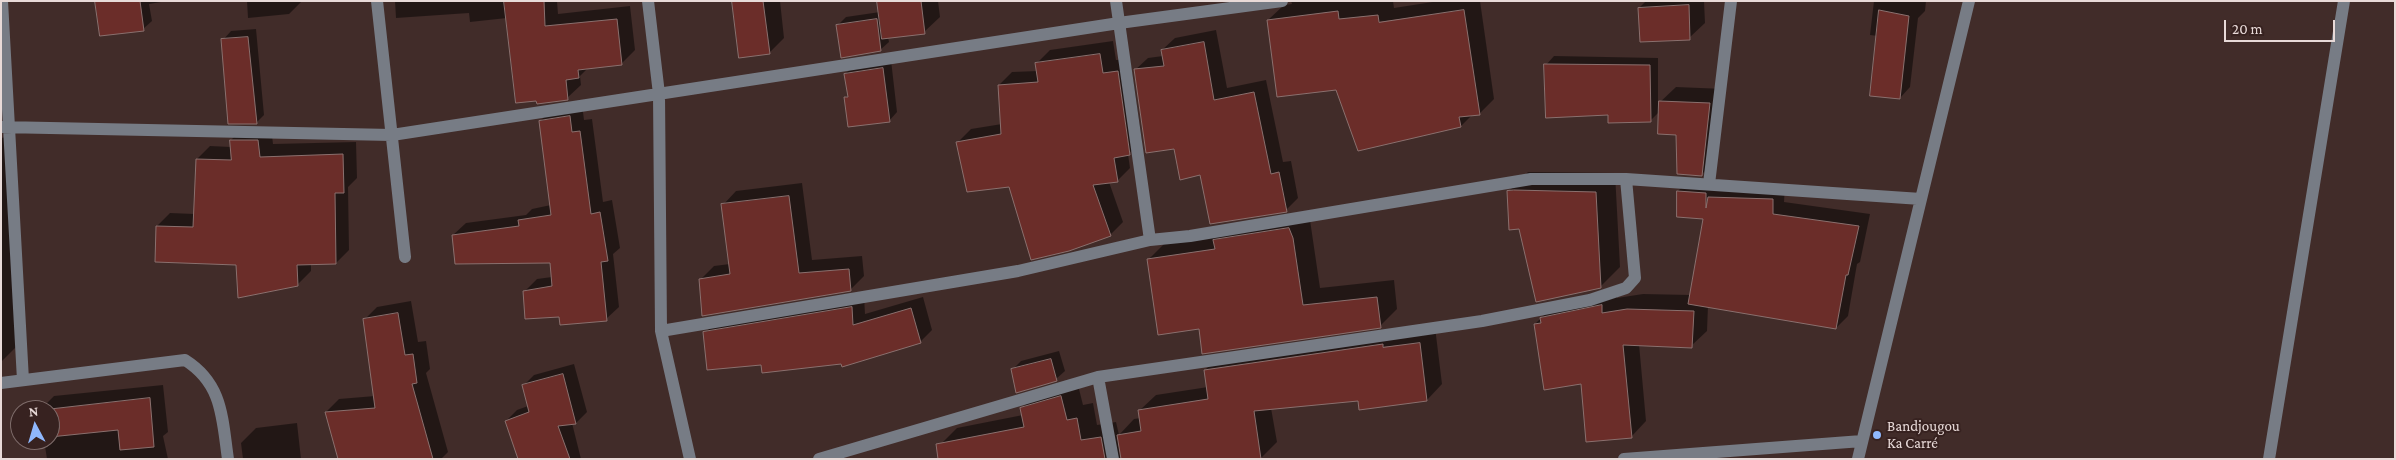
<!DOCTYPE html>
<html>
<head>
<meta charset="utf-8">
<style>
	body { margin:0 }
	#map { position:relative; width:2396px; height:460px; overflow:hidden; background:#412c29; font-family:"Crimson Pro",serif }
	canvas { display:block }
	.frame { position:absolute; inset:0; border:2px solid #e8dad8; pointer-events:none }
	.north { position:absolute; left:10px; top:400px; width:50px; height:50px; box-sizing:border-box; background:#372220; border:1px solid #7e6c6a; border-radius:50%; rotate:354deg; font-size:14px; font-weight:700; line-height:20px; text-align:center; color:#e8dad8 }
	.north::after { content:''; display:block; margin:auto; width:18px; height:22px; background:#8fb8fd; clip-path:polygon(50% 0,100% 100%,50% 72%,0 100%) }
	.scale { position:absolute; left:2224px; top:20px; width:111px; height:22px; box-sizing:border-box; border:2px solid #e8dad8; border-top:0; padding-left:6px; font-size:15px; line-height:18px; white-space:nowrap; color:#e8dad8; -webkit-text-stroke:4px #372220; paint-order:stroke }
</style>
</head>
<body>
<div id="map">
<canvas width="2396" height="460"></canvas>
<div class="frame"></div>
<div class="north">N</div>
<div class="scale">20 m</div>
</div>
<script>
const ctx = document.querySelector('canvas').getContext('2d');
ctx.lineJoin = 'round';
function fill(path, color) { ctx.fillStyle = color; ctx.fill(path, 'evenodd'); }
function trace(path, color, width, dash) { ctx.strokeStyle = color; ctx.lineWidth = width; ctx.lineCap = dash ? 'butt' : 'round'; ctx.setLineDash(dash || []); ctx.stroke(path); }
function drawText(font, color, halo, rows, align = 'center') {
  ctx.font = font + ' "Crimson Pro",serif'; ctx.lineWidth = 4; ctx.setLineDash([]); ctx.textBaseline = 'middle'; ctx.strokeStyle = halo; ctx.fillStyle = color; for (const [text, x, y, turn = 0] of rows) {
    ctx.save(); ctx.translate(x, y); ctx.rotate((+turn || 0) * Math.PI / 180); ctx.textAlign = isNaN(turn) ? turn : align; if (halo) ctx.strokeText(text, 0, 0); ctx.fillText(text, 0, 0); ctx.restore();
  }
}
fill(new Path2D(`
	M 96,1 L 167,1 L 149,4 L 152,21 L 143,29 Z
	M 247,1 L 302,1 L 289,14 L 248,18 Z
	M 395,1 L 557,1 L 558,14 L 630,6 L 635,50 L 621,64 L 588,68 L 580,76 L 581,85 L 567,98 L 507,18 L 470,22 L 469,13 L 396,18 Z
	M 733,1 L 780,1 L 784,38 L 769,53 Z
	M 879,1 L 938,1 L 940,17 L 924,32 L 888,37 L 889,42 L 880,50 L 838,25 L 846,17 L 880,12 Z
	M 1291,1 L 1393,1 L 1394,8 L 1439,1 L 1480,1 L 1494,99 L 1479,114 L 1472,115 L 1461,126 L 1337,88 L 1268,20 L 1284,5 L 1292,4 Z
	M 1646,1 L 1704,1 L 1705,23 L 1689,38 L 1639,8 Z
	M 1874,1 L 1926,1 L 1925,11 L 1918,18 L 1910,87 L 1900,98 L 1878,36 L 1870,35 Z
	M 256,29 L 264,115 L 256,123 L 223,40 L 231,31 Z
	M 1216,30 L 1227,88 L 1266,80 L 1283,162 L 1291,161 L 1298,198 L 1286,210 L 1201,174 L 1175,147 L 1135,70 L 1148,58 L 1163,56 L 1162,50 L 1175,38 Z
	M 1113,41 L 1116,60 L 1130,59 L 1142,141 L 1128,154 L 1130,168 L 1117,181 L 1109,182 L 1123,222 L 1110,235 L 1010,185 L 958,142 L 971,129 L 1002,124 L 999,85 L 1012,72 L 1038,71 L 1037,63 L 1050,50 Z
	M 1554,56 L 1658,58 L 1658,104 L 1676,87 L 1725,89 L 1716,160 L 1701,175 L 1677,134 L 1660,111 L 1650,121 L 1609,114 L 1546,65 Z
	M 891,60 L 897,112 L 889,121 L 845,98 L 849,94 L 845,74 L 854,66 Z
	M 582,104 L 584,120 L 592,119 L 603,202 L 612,200 L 620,248 L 613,254 L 619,307 L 606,319 L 524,292 L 537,279 L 552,277 L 551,262 L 453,235 L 466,223 L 526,215 L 532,209 L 551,205 L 540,121 L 553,109 Z
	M 244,127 L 271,127 L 273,144 L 356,142 L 357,178 L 348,187 L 349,250 L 336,263 L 311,263 L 311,271 L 297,285 L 237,264 L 157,226 L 170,213 L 195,214 L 197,159 L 210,146 L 231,147 L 231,140 Z
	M 7,137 L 19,344 L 1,362 L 1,138 Z
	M 1528,172 L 1615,173 L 1620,267 L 1600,287 L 1508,192 Z
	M 1690,179 L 1785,187 L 1784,202 L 1870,214 L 1860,262 L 1857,264 L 1848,316 L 1836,328 L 1708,306 L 1707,331 L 1691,346 L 1639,344 L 1646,421 L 1631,437 L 1582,383 L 1535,324 L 1550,309 L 1617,290 L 1617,298 L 1643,294 L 1691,295 L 1705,218 L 1678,191 Z
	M 802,183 L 812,260 L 862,256 L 864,276 L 850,290 L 700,280 L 714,266 L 730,264 L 723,205 L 736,191 Z
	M 1310,220 L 1320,288 L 1394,280 L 1397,309 L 1380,326 L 1200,328 L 1148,260 L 1166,242 Z
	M 864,296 L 865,314 L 923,297 L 932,330 L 920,342 L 842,363 L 762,363 L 705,333 L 717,320 Z
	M 411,301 L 418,342 L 426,341 L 430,369 L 426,373 L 448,452 L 441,459 L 339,459 L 326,412 L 339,399 L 375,396 L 364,320 L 377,307 Z
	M 1435,327 L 1442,384 L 1427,400 L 1359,400 L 1271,408 L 1277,442 L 1261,458 L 944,459 L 941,444 L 957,428 L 1023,415 L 1021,409 L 1037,393 L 1077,381 L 1083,405 L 1093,403 L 1097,425 L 1116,422 L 1119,435 L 1134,419 L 1141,418 L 1140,410 L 1156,395 L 1208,387 L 1205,370 L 1221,354 Z
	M 1059,351 L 1065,371 L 1056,379 L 1012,370 L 1021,361 Z
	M 574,364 L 587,412 L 576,423 L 572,423 L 581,459 L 519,459 L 506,421 L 517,410 L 528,406 L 523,386 L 534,375 Z
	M 163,385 L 168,432 L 163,436 L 168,459 L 47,459 L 44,440 L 50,440 L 50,410 L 40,410 L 54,396 Z
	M 297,423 L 301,459 L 243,459 L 241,443 L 256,428 Z`), '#0007');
const building = new Path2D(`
	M 95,1 L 140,1 L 144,31 L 100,36 Z
	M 504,1 L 544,1 L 545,26 L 617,19 L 622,65 L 578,70 L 579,78 L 566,80 L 568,100 L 537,104 L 536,101 L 516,103 Z
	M 732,1 L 763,1 L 770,54 L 739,58 Z
	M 877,1 L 921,1 L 925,34 L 882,39 Z
	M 1689,5 L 1690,40 L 1640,42 L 1638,8 Z
	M 1464,10 L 1480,115 L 1459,117 L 1461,127 L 1358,151 L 1336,90 L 1277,97 L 1267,20 L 1338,11 L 1339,19 L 1378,15 L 1379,22 Z
	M 1879,10 L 1909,16 L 1900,99 L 1870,96 Z
	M 877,19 L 881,51 L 841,58 L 836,25 Z
	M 248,37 L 257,124 L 228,124 L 221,39 Z
	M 1204,42 L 1214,100 L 1254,92 L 1271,174 L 1279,172 L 1287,212 L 1210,224 L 1200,175 L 1180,180 L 1174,149 L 1146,153 L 1134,69 L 1164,66 L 1161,50 Z
	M 1100,54 L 1103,73 L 1118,71 L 1130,155 L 1114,158 L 1118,182 L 1093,185 L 1111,236 L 1069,251 L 1031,260 L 1009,187 L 967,192 L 956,142 L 1001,134 L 998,85 L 1038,82 L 1035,63 Z
	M 1544,64 L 1650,65 L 1651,122 L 1608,123 L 1608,115 L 1546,118 Z
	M 883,68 L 890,122 L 848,127 L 844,97 L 848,97 L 844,74 Z
	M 1659,101 L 1710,103 L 1702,176 L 1677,174 L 1676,135 L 1658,134 Z
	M 570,116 L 572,132 L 580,131 L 591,214 L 600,212 L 608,261 L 601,262 L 607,321 L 560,325 L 559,317 L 525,319 L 523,291 L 552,286 L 550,263 L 455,264 L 452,235 L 519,226 L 518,220 L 551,215 L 539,121 Z
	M 230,140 L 258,140 L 260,157 L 343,154 L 344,193 L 335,193 L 336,264 L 297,265 L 298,286 L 238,298 L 236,265 L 155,262 L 156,226 L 193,227 L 196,159 L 231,160 Z
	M 1514,190 L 1596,192 L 1601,288 L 1536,302 L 1519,229 L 1509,230 L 1507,191 Z
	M 1677,191 L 1706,193 L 1706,208 L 1708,197 L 1773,199 L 1773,214 L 1859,226 L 1848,275 L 1846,275 L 1836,329 L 1688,304 L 1703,219 L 1677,217 Z
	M 789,196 L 799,273 L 849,269 L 851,291 L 702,316 L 699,279 L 730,274 L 721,204 Z
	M 1289,228 L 1293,238 L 1303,305 L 1377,297 L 1381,328 L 1202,354 L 1199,329 L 1158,335 L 1147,259 L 1215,249 L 1213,240 Z
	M 1602,305 L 1602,313 L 1627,309 L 1694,311 L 1692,348 L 1623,345 L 1632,438 L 1586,442 L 1581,384 L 1544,390 L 1534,324 L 1541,323 L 1540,318 Z
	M 852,307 L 853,325 L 911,308 L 921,343 L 842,367 L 841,364 L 762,373 L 761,365 L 707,370 L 703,332 Z
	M 398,313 L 405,355 L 413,354 L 417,383 L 412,384 L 433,459 L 338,459 L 325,412 L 375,408 L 363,319 Z
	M 1420,343 L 1427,401 L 1359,410 L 1358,401 L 1254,411 L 1261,459 L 1121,459 L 1117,435 L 1141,431 L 1138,410 L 1208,399 L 1204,370 L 1383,344 L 1383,347 Z
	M 1051,359 L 1057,381 L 1016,393 L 1011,369 Z
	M 563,374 L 576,424 L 558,426 L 570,459 L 518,459 L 505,421 L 529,412 L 522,385 Z
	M 1061,396 L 1067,420 L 1077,418 L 1081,440 L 1101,437 L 1105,459 L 938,459 L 936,444 L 1024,427 L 1020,408 Z
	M 150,398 L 154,447 L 120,450 L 118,430 L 50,437 L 50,410 L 42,410 Z`);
fill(building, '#6b2d29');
trace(building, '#8a706e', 1);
trace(new Path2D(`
	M 2,1 L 23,380
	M 377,1 L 405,257
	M 648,1 L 659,94 L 661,331 L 690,459
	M 1116,1 L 1150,240
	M 1,127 L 392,135 L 1119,23 L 1282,1
	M 1709,184 L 1731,1
	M 661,331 L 1018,271 L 1150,240 L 1190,236 L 1531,179 L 1626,179 L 1921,199
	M 1098,377 L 1113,459
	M 1,383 L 185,360 C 223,384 222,418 228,459
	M 819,459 L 1098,377 L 1482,321 L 1590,300 L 1626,288 L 1635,278 L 1626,179
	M 1624,459 L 1862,441
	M 1858,459 L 1969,1
	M 2269,459 L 2344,1`), '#777c85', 12);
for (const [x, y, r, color] of [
	[1877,435,5,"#8fb8fd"]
]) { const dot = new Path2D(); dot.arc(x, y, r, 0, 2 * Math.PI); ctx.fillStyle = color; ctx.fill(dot); trace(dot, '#372220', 2); }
drawText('15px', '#e8dad8', '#372220', [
	["Bandjougou",1887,426],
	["Ka Carré",1887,443]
], 'left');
</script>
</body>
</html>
